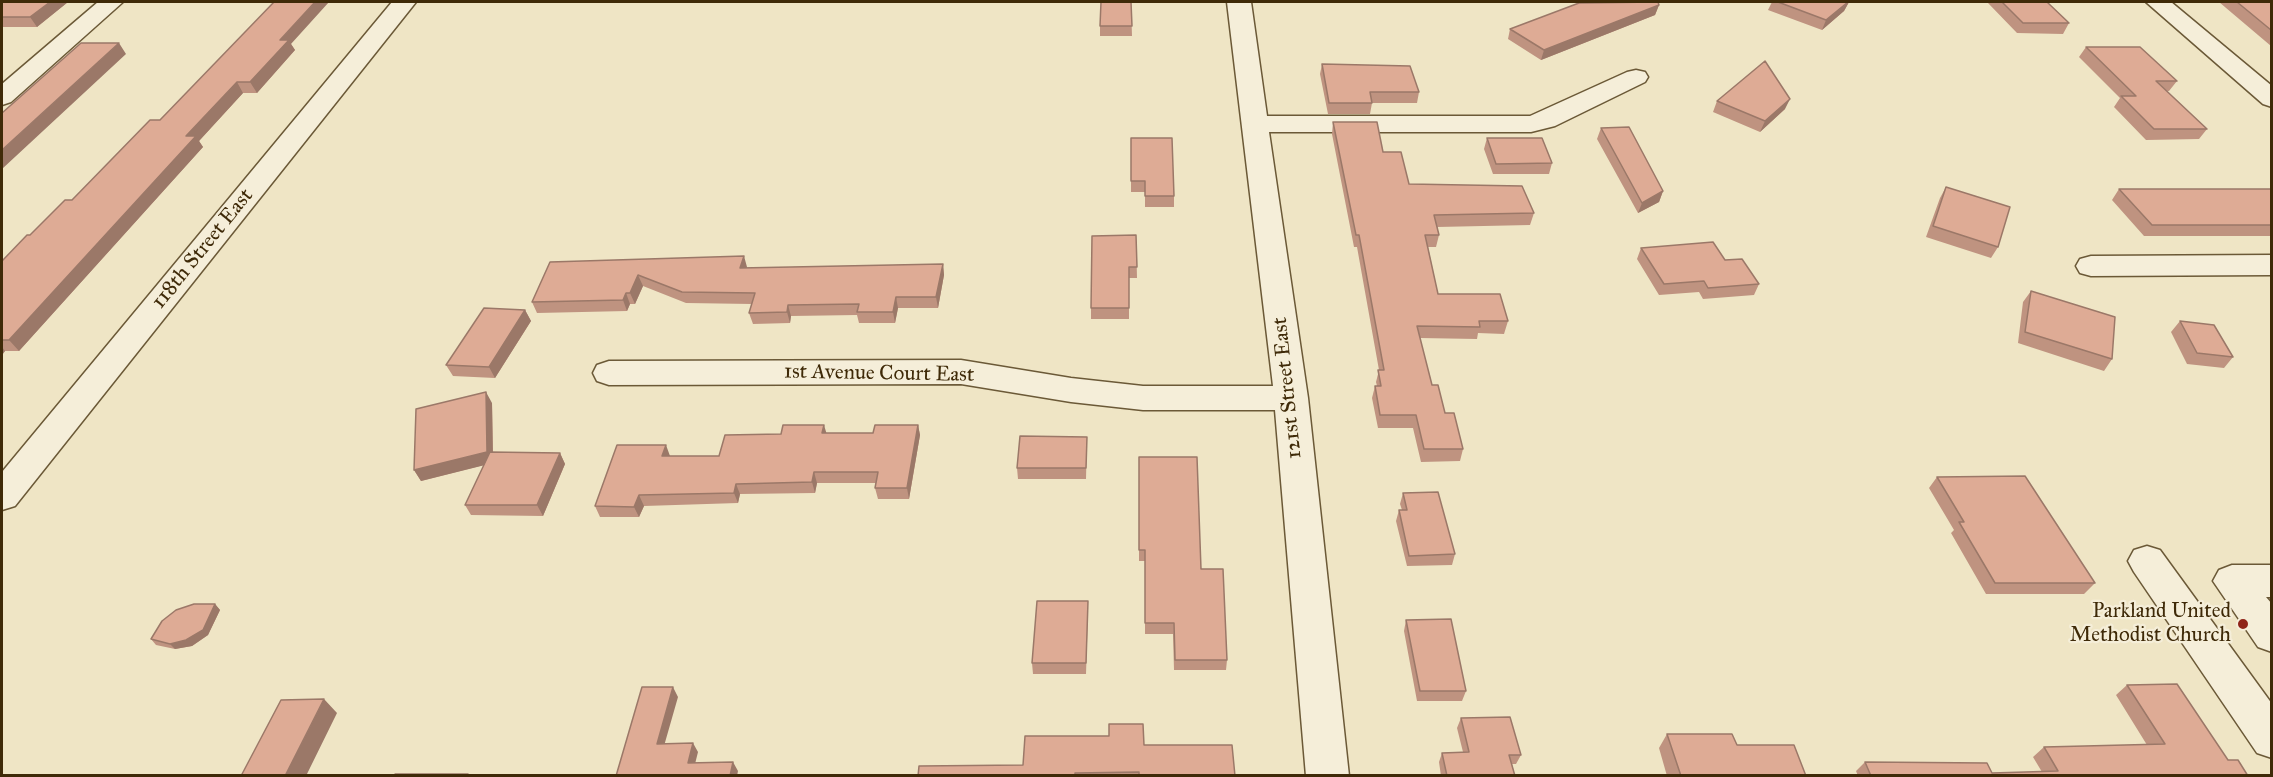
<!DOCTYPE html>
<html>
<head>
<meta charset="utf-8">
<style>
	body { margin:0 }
	#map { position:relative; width:2273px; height:777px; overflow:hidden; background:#efe5c5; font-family:"IM FELL Great Primer",serif }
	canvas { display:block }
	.frame { position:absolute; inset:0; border:3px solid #3f2a08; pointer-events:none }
</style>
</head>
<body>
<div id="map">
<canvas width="2273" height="777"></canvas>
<div class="frame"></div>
</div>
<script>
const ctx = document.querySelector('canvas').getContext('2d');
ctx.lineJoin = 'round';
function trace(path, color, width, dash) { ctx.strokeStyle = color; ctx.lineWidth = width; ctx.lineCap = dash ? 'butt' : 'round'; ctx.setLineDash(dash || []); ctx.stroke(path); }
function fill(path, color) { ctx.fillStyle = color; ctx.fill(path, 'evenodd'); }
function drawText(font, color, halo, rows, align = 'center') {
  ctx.font = font + ' "IM FELL Great Primer",serif'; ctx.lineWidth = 4.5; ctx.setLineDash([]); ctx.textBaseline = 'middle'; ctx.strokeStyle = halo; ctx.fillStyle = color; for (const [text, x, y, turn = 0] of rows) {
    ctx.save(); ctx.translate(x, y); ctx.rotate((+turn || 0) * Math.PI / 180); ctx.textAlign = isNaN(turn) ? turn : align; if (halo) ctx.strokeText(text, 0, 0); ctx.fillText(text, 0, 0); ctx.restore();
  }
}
const minor = new Path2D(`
	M 98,2 L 123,2 L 11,102 L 2,105 L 2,84 Z
	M 392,2 L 416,2 L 15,506 L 2,510 L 2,472 Z
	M 1227,2 L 1251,2 L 1267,116 L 1530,116 L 1627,72 L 1636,70 L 1645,72 L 1648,77 L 1645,82 L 1555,126 L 1531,132 L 1269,132 L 1308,398 L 1349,776 L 1306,776 L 1275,410 L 1143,410 L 1071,402 L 961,384 L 609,385 L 597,381 L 593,373 L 597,365 L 609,361 L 961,360 L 1071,378 L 1143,386 L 1273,386 Z
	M 2146,2 L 2171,2 L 2272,86 L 2272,107 L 2263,104 Z
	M 2272,255 L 2272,275 L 2091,276 L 2080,273 L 2076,266 L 2080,259 L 2091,256 Z
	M 2147,546 L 2160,550 L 2272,704 L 2272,758 L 2257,753 L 2134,572 L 2128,561 L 2134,550 Z
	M 2232,565 L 2272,565 L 2272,597 L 2266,597 L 2272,604 L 2272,652 L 2258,647 L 2213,581 L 2219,570 Z`);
trace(minor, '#6b5937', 3);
fill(minor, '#f5eed9');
fill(new Path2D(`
	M 2,2 L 68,2 L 37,27 L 2,27 Z
	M 1131,2 L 1132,36 L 1100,36 L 1100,26 Z
	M 1772,2 L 1849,2 L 1844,11 L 1822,30 L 1768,10 Z
	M 1989,2 L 2047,2 L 2069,23 L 2063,34 L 2017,33 L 1988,3 Z
	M 2219,2 L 2271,2 L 2271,46 Z
	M 1659,5 L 1655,15 L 1541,60 L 1508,39 L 1510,29 Z
	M 291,44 L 295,50 L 257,93 L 243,93 L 199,141 L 203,147 L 19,351 L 5,351 L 2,355 L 2,261 L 72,200 L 160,120 Z
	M 2086,47 L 2177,81 L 2169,91 L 2167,91 L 2207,129 L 2199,139 L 2146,140 L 2114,107 L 2120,98 L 2079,57 Z
	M 1322,64 L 1419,92 L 1417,103 L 1372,103 L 1370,114 L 1328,114 L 1320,74 Z
	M 1717,101 L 1785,109 L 1760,132 L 1713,112 Z
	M 1333,122 L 1383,152 L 1409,184 L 1534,213 L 1530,225 L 1437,227 L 1439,235 L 1436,247 L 1428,247 L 1438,294 L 1508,321 L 1504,334 L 1478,333 L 1477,339 L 1420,338 L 1432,385 L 1463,449 L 1460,461 L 1421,462 L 1413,428 L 1378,428 L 1372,398 L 1375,386 L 1377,386 L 1376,382 L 1379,370 L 1357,247 L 1354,247 L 1332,134 Z
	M 1601,128 L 1663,191 L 1659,202 L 1638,213 L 1597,139 Z
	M 1131,138 L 1174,196 L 1174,207 L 1145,207 L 1145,192 L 1131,192 Z
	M 1487,138 L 1552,163 L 1549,174 L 1493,174 L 1484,149 Z
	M 1946,187 L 1998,247 L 1991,258 L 1926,237 L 1940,198 Z
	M 2119,189 L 2271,189 L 2271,236 L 2144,236 L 2112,200 Z
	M 1136,235 L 1137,278 L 1129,278 L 1129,319 L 1091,319 L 1091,308 Z
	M 1641,248 L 1725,260 L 1759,284 L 1754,295 L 1703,299 L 1699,292 L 1659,295 L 1637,259 Z
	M 550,262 L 747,268 L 943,264 L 944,275 L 938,308 L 898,308 L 895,323 L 859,323 L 857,315 L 791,316 L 790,323 L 753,324 L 749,313 L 752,304 L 686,303 L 643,286 L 635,304 L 630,304 L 627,311 L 537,313 L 532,302 Z
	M 2031,291 L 2112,359 L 2104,371 L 2018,343 L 2023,302 Z
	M 525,310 L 531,321 L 495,378 L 453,376 L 446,365 Z
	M 2180,321 L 2233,357 L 2224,368 L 2187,364 L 2171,332 Z
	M 492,403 L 493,452 L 560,453 L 565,464 L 543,516 L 471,515 L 465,505 L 484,465 L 421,481 L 414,470 Z
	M 918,425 L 920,435 L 909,499 L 878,499 L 875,488 L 876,483 L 817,483 L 815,493 L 740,494 L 738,503 L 644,506 L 639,517 L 600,517 L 595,506 L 670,456 L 719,456 L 826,433 L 873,433 Z
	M 1087,437 L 1086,479 L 1018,479 L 1017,468 Z
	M 1139,457 L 1201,569 L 1227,660 L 1226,670 L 1174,670 L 1173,634 L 1145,634 L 1145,561 L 1139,561 Z
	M 1937,477 L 2095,583 L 2084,594 L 1986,594 L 1951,533 L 1954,530 L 1929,488 Z
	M 1403,493 L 1455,554 L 1452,565 L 1407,566 L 1396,521 L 1399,510 L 1402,510 L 1400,504 Z
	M 215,604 L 220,610 L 208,635 L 192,646 L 175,649 L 156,645 L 151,639 Z
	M 1088,612 L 1086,674 L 1033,674 L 1032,663 Z
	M 1406,620 L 1466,691 L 1462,701 L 1417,701 L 1404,631 Z
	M 2127,685 L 2248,776 L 1858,776 L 1856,771 L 1865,762 L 1992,773 L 2042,772 L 2033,757 L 2044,747 L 2147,745 L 2116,695 Z
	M 1461,718 L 1521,755 L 1516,764 L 1512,764 L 1515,776 L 1441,776 L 1439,762 L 1442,753 L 1463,752 L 1457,728 Z
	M 1667,734 L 1737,745 L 1806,776 L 1667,776 L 1659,748 Z
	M 1144,745 L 1235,776 L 918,776 L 1023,765 Z`), '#bf9380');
fill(new Path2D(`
	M 50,2 L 68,2 L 37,27 L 30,17 Z
	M 315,2 L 329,2 L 291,44 L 295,50 L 257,93 L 250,82 L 280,40 Z
	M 1849,2 L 1844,11 L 1822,30 L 1826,20 Z
	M 1659,5 L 1655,15 L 1541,60 L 1544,50 Z
	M 119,43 L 126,54 L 2,169 L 2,150 Z
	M 237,82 L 243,93 L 199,141 L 203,147 L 19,351 L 9,340 L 186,136 Z
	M 1790,99 L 1785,109 L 1760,132 L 1765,121 Z
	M 1663,191 L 1659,202 L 1638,213 L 1642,203 Z
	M 744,256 L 747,267 L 744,279 L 740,268 Z
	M 943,264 L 944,275 L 938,308 L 936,297 Z
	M 638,275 L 643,286 L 635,304 L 630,293 Z
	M 626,293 L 630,304 L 627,311 L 623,300 Z
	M 896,297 L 898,308 L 895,323 L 893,312 Z
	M 788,305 L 791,316 L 790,323 L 787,312 Z
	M 525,310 L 531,321 L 495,378 L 489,367 Z
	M 2,347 L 5,351 L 2,355 Z
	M 486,392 L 492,403 L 493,463 L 421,481 L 414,470 Z
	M 824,425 L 827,435 L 822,433 Z
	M 918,425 L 920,435 L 909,499 L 907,488 Z
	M 666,445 L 670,456 L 666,467 L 662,456 Z
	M 560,453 L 565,464 L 543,516 L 537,505 Z
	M 814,472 L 817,483 L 815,493 L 812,482 Z
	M 736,484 L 740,494 L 738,503 L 734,493 Z
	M 639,495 L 644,506 L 639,517 L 634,507 Z
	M 215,604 L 220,610 L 208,635 L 192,646 L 175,649 L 170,644 Z
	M 673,687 L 678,697 L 662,753 L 657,744 Z
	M 324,699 L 337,713 L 306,776 L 285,776 Z
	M 693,743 L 698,752 L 693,772 L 688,763 Z
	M 733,762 L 738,771 L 737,776 L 730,776 Z`), '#9b7868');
const building = new Path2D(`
	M 2,2 L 50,2 L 30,17 L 2,17 Z
	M 274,2 L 315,2 L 280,40 L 289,40 L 250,82 L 237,82 L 186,136 L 196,136 L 9,340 L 2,340 L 2,261 L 27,235 L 30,235 L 65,200 L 72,200 L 150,120 L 160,120 Z
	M 1101,2 L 1131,2 L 1132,26 L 1100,26 Z
	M 1658,2 L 1659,5 L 1544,50 L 1510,29 L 1579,3 Z
	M 1778,2 L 1848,2 L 1826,20 Z
	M 2002,2 L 2047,2 L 2069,23 L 2023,23 Z
	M 2237,2 L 2271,2 L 2271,30 Z
	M 81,43 L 119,43 L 2,150 L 2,113 Z
	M 2086,47 L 2140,47 L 2177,81 L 2156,81 L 2207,129 L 2154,129 L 2121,96 L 2136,96 Z
	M 1765,61 L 1790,99 L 1765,121 L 1717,101 Z
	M 1322,64 L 1410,66 L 1419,92 L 1370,92 L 1372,103 L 1329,103 Z
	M 1333,122 L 1377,122 L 1383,152 L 1401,152 L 1409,184 L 1522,186 L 1534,213 L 1434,215 L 1439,235 L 1425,235 L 1438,294 L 1500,294 L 1508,321 L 1479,321 L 1480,327 L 1417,326 L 1432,385 L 1438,385 L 1445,413 L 1454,413 L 1463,449 L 1424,449 L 1416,415 L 1380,415 L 1375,386 L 1381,386 L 1378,370 L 1384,370 L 1359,235 L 1356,235 Z
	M 1629,127 L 1663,191 L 1642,203 L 1601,128 Z
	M 1131,138 L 1172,138 L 1174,196 L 1145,196 L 1145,181 L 1131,181 Z
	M 1487,138 L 1542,138 L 1552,163 L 1496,164 Z
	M 1946,187 L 2010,207 L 1998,247 L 1933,226 Z
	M 2119,189 L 2271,189 L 2271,225 L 2152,225 Z
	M 1136,235 L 1137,267 L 1129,267 L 1129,308 L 1091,308 L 1092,236 Z
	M 1713,242 L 1725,260 L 1742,259 L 1759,284 L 1708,288 L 1704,281 L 1664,284 L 1641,248 Z
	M 744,256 L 740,268 L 943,264 L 936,297 L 896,297 L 893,312 L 857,312 L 859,304 L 788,305 L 787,312 L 749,313 L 755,293 L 682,292 L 638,275 L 630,293 L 626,293 L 623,300 L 532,302 L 550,262 Z
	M 2031,291 L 2115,317 L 2112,359 L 2025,332 Z
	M 484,308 L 525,310 L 489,367 L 446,365 Z
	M 2180,321 L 2214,325 L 2233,357 L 2197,353 Z
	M 486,392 L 487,452 L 414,470 L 416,409 Z
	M 783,425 L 824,425 L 822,433 L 873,433 L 875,425 L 918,425 L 907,488 L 875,488 L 878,472 L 814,472 L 812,482 L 736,484 L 734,493 L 639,495 L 634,507 L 595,506 L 617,445 L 666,445 L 662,456 L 719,456 L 725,435 L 781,434 Z
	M 1020,436 L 1087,437 L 1086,468 L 1017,468 Z
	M 490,452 L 560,453 L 537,505 L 465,505 Z
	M 1139,457 L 1197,457 L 1201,569 L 1223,569 L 1227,660 L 1175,660 L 1174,623 L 1145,623 L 1145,550 L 1139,550 Z
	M 2025,476 L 2095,583 L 1995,583 L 1959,522 L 1964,522 L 1937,477 Z
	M 1438,492 L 1455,554 L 1409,556 L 1399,510 L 1407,510 L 1403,493 Z
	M 1037,601 L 1088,601 L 1086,663 L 1032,663 Z
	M 194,604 L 215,604 L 203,630 L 186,640 L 170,644 L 151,639 L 162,621 L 176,610 Z
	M 1451,619 L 1466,691 L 1420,691 L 1406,620 Z
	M 2177,684 L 2228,760 L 2238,760 L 2248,776 L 1871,776 L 1865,762 L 1987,763 L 1992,773 L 2058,771 L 2044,747 L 2165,744 L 2127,685 Z
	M 642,687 L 673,687 L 657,744 L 693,743 L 688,763 L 733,762 L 730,776 L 616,776 Z
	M 324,699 L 285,776 L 241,776 L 281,700 Z
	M 1510,717 L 1521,755 L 1509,755 L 1515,776 L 1447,776 L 1442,753 L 1469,752 L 1461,718 Z
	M 1109,724 L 1143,724 L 1144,745 L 1232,745 L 1235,776 L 1139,776 L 1139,772 L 1075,773 L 1075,776 L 918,776 L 919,766 L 1023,765 L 1025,736 L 1109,736 Z
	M 1667,734 L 1732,734 L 1737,745 L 1794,745 L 1806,776 L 1681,776 Z
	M 395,774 L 468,774 L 468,776 L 394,776 Z`);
fill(building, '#deab95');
trace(building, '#9b7868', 1.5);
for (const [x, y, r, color] of [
	[2243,624,6,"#8f2418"]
]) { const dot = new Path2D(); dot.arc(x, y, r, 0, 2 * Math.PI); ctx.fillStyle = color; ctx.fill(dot); trace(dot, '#f5eed9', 2); }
drawText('21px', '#3f2a08', '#f5eed9', [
	["118th Street East",203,249,-51],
	["1st Avenue Court East",879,374,1],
	["121st Street East",1288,388,-96]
]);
drawText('21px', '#3f2a08', '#f5eed9', [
	["Parkland United",2231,612],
	["Methodist Church",2231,636]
], 'right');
</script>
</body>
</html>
